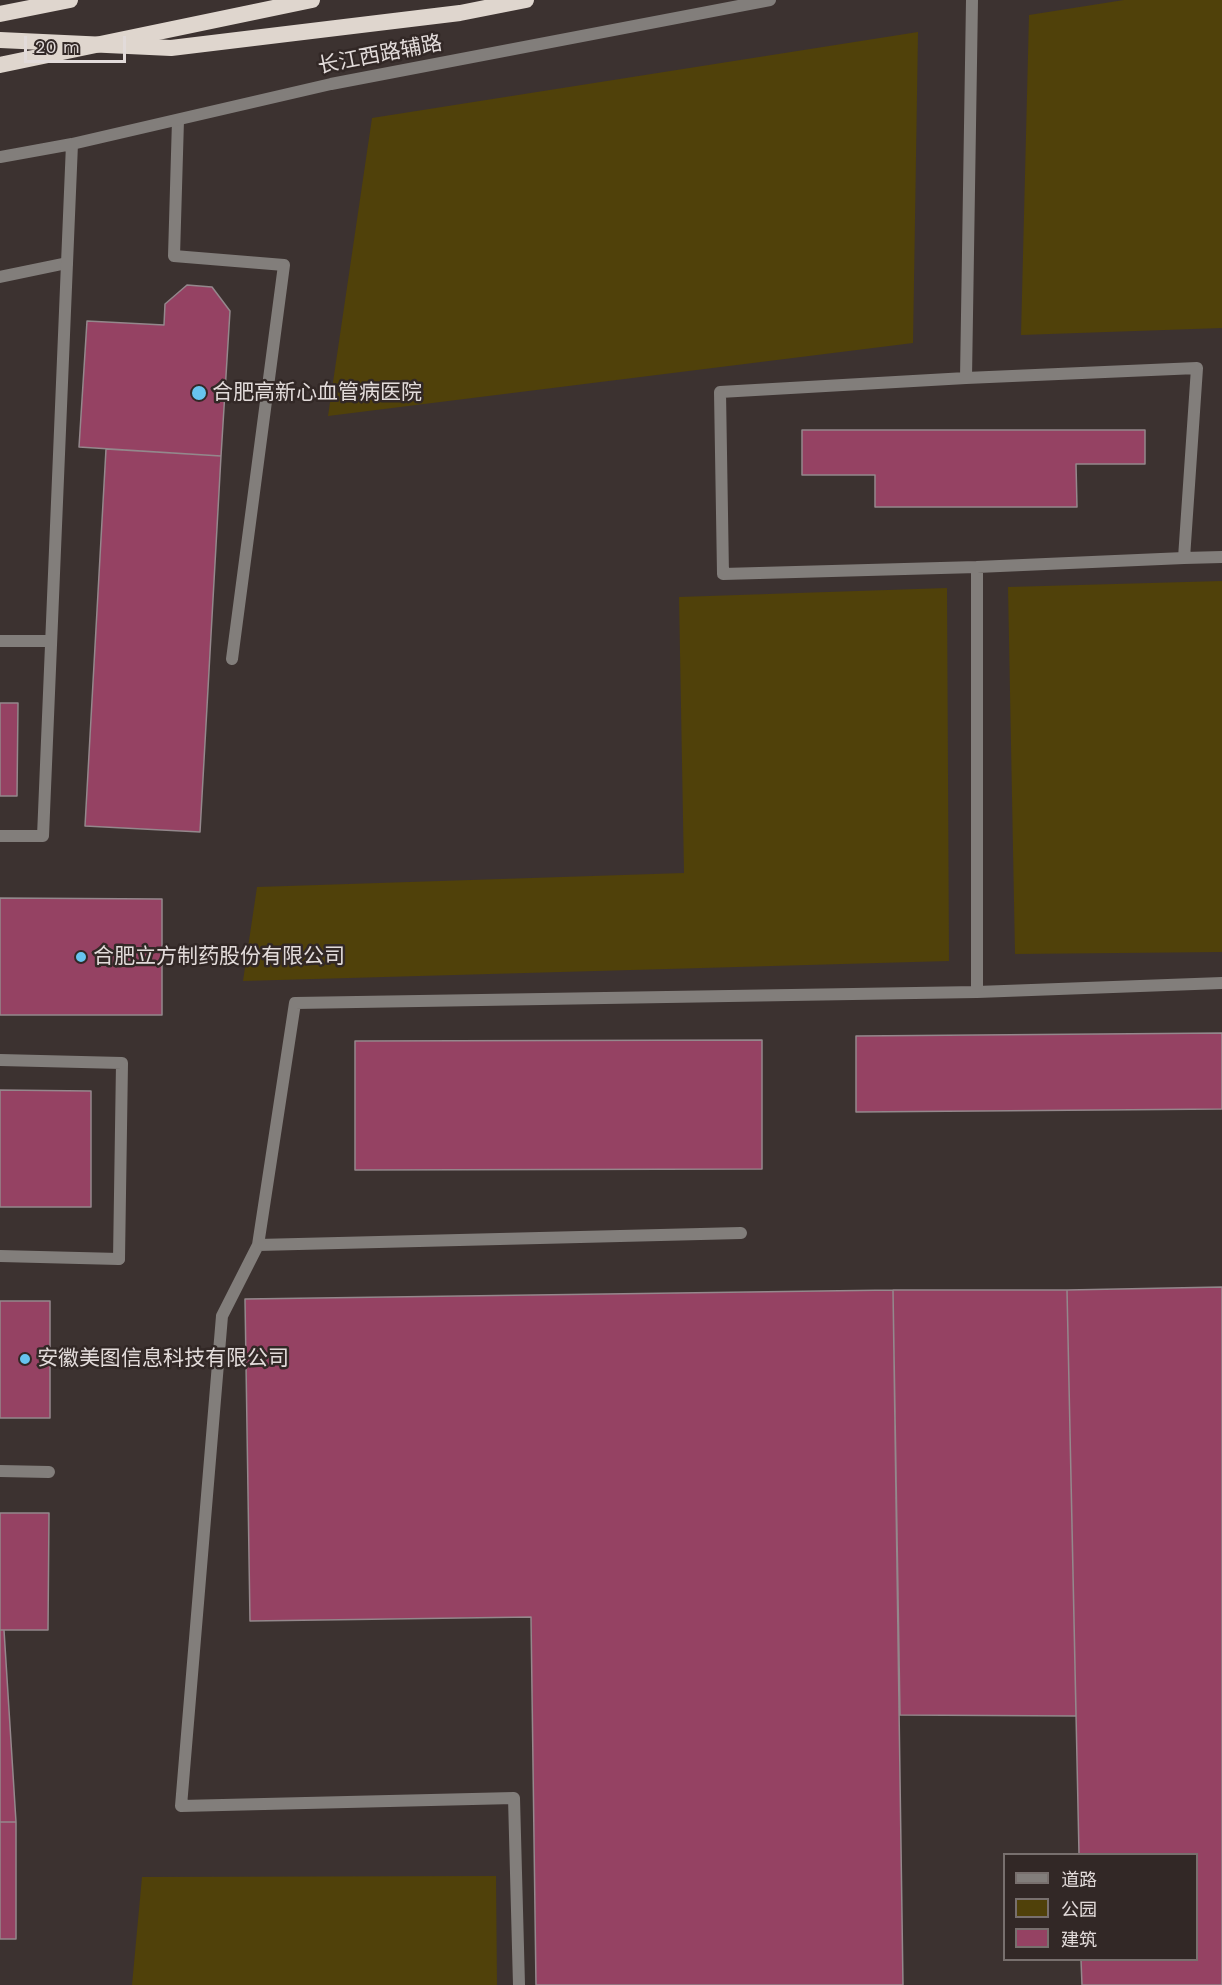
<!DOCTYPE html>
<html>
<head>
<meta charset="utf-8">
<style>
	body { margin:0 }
	#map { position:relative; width:1222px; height:1985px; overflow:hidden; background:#3c3230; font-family:"Work Sans","Noto Sans SC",sans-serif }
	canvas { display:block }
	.legend { position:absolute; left:1003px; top:1853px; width:195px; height:108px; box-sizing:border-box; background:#322826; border:2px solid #78706e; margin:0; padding:8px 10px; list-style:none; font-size:18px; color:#e2dbda }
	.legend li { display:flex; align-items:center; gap:12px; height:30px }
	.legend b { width:30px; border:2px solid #78706e }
	.scale { position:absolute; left:24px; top:36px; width:102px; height:27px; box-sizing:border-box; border:3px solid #e2dbda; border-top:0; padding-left:8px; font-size:18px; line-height:21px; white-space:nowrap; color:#e2dbda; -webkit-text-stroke:4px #322826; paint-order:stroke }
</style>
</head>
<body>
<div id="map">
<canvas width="1222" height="1985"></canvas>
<ul class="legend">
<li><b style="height:8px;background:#827e7b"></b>道路</li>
<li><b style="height:16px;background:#50410a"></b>公园</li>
<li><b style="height:16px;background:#954263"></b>建筑</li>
</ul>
<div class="scale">20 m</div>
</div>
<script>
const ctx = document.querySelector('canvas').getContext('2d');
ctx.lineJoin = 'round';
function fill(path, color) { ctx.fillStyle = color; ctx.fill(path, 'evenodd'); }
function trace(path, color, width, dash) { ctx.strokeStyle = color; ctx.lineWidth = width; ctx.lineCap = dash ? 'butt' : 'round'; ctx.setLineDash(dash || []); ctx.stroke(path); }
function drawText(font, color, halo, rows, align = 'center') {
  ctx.font = font + ' "Work Sans","Noto Sans SC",sans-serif'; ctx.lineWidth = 5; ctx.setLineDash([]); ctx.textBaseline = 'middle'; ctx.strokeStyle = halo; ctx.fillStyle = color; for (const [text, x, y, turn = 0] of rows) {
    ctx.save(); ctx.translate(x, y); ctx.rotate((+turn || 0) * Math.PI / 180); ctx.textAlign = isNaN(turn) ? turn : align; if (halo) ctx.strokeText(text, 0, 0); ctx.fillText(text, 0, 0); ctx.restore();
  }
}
fill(new Path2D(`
	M 1124,0 L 1222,0 L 1222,328 L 1021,335 L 1029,15 Z
	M 918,32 L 913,343 L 328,416 L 372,118 Z
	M 1222,581 L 1222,952 L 1015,954 L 1008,587 Z
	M 947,588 L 949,961 L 243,981 L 257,887 L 684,873 L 679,597 Z
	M 496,1876 L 497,1985 L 132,1985 L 142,1877 Z`), '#50410a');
const building = new Path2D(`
	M 187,285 L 212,287 L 230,311 L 221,456 L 79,447 L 87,321 L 164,325 L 165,304 Z
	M 802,430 L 1145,430 L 1145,464 L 1076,464 L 1077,507 L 875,507 L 875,475 L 802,475 Z
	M 106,449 L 221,456 L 200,832 L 85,826 Z
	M 0,703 L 18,703 L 17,796 L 0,796 Z
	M 0,898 L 162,899 L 162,1015 L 0,1015 Z
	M 1222,1033 L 1222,1109 L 856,1112 L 856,1036 Z
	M 762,1040 L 762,1169 L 355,1170 L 355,1041 Z
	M 0,1090 L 91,1091 L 91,1207 L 0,1207 Z
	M 1222,1287 L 1222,1985 L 1082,1985 L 1081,1960 L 1196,1960 L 1196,1854 L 1079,1854 L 1067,1290 Z
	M 893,1290 L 903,1985 L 536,1985 L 531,1617 L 250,1621 L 245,1299 Z
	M 893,1290 L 1067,1290 L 1076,1716 L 900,1715 Z
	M 0,1301 L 50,1301 L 50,1418 L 0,1418 Z
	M 0,1513 L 49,1513 L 48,1630 L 0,1630 Z
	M 0,1630 L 4,1630 L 16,1822 L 0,1822 Z
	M 0,1822 L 16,1822 L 16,1939 L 0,1939 Z`);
fill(building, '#954263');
trace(building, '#94888c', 1.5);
trace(new Path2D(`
	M 178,120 L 174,256 L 284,265 L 232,659
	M 0,277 L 67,263
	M 966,378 L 1197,368 L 1184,558 L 977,567
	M 1184,558 L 1222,557
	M 977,992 L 1222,983
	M 0,1060 L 122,1063 L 119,1259
	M 741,1233 L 258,1245 L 295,1003 L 977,992 L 977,567 L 723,574 L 720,392 L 966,378 L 972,0
	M 258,1245 L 222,1316 L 181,1806 L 514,1798 L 519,1985
	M 0,1471 L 49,1472`), '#827e7b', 12);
trace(new Path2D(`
	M 0,157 L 72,144 L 331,84 L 770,0
	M 0,641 L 51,641
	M 0,836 L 43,836 L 72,144
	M 0,1256 L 119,1259`), '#827e7b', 12);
trace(new Path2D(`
	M 0,14 L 70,0
	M 0,65 L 312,0`), '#dfd6ce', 16);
trace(new Path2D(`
	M 0,40 L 171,48 L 460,13 L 526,0`), '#dfd6ce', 16);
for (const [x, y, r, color] of [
	[199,393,8,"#67c4ef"],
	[81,957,6,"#67c4ef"],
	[25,1359,6,"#67c4ef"]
]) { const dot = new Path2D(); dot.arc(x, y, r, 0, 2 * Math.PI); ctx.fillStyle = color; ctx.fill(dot); trace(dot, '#322826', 2); }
drawText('21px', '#e2dbda', '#322826', [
	["长江西路辅路",380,55,-11]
]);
drawText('21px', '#e2dbda', '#322826', [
	["合肥高新心血管病医院",212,393],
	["合肥立方制药股份有限公司",93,957],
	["安徽美图信息科技有限公司",37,1359]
], 'left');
</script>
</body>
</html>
